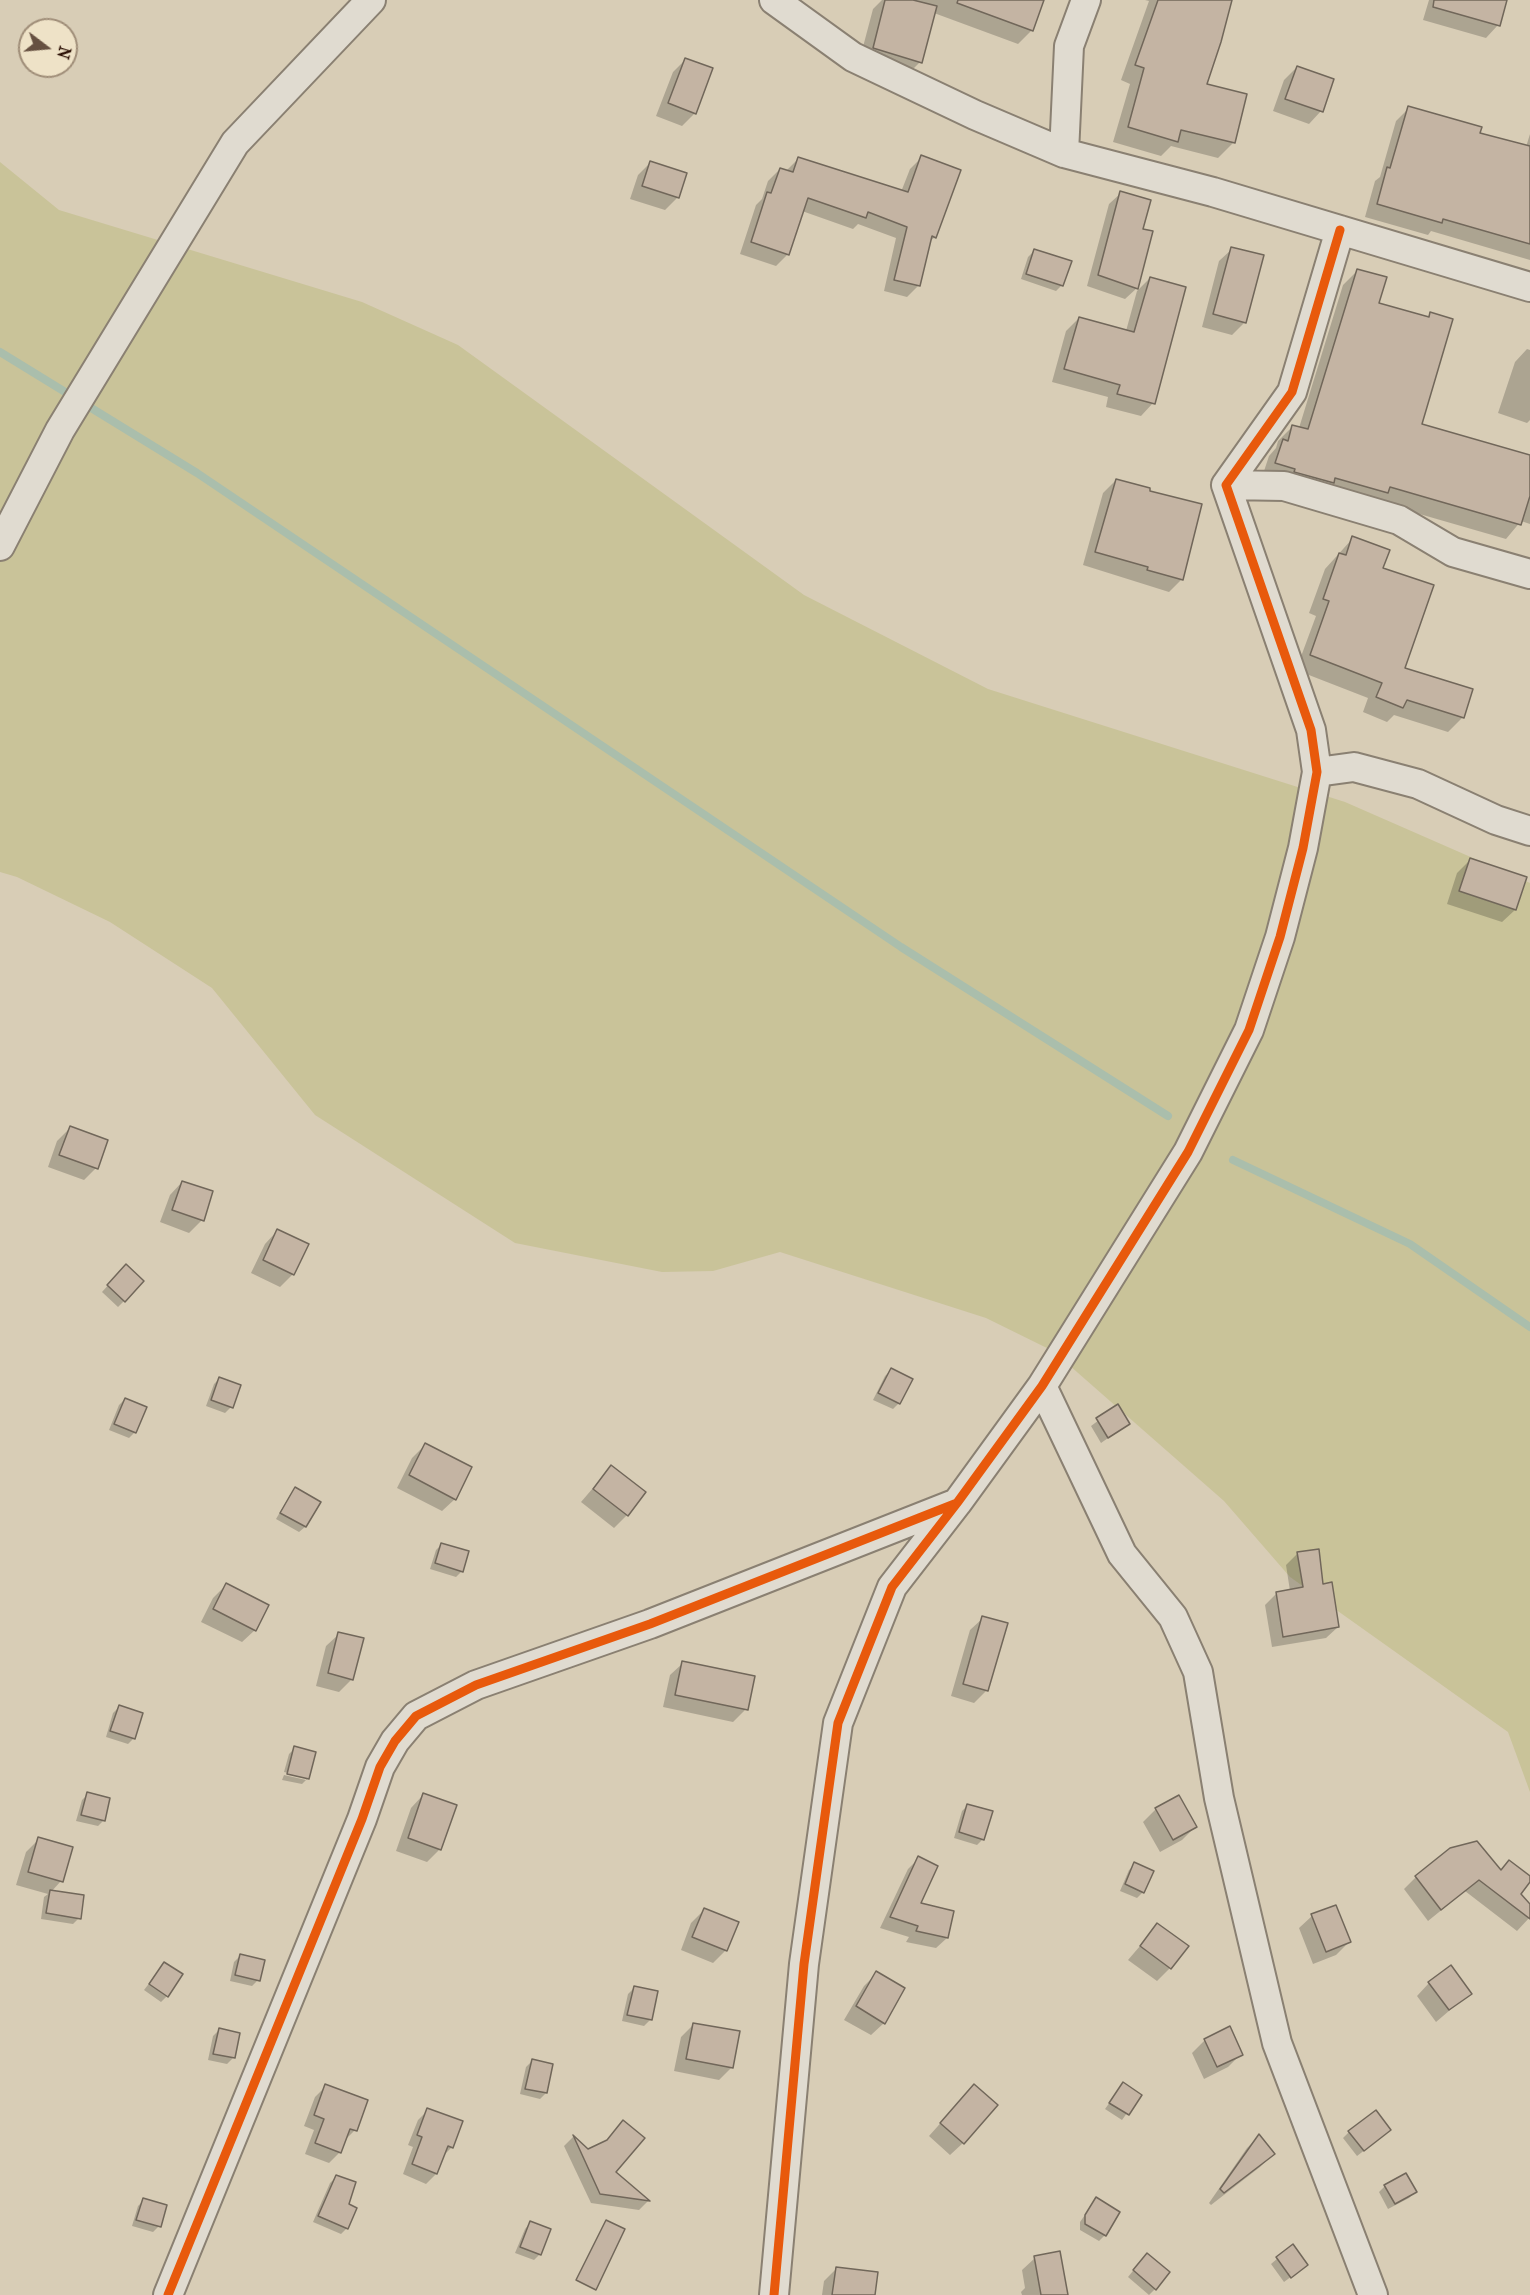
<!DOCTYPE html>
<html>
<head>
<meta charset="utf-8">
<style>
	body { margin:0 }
	#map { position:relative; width:1530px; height:2295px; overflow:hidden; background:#d8cdb6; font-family:"IM FELL French Canon",serif }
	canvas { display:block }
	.north { position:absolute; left:18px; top:18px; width:60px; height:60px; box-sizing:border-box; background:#eee2c7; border:2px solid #9f8d78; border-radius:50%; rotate:106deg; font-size:16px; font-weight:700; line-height:24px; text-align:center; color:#290d02 }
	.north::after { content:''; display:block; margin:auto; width:21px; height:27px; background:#665041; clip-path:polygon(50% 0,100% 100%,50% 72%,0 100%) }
</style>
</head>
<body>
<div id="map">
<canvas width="1530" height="2295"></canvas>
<div class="north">N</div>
</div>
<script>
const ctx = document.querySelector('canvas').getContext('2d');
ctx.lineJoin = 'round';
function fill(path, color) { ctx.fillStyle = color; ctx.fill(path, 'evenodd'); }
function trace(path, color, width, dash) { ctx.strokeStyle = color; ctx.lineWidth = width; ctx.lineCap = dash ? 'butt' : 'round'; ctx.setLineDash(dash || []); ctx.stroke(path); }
fill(new Path2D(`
	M 0,162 L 59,210 L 362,302 L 458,345 L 804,595 L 988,689 L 1345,802 L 1530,883 L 1530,1792 L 1508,1732 L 1290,1577 L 1224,1501 L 1053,1351 L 986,1318 L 780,1252 L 713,1271 L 662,1272 L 515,1243 L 315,1115 L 212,988 L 110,922 L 17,877 L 0,872 Z`), '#c9c399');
fill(new Path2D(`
	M 882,0 L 1042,0 L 1032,30 L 1018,44 L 934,13 L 920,62 L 906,76 L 859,62 L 873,9 Z
	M 1145,0 L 1231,0 L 1205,85 L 1234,142 L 1218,158 L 1171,146 L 1161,156 L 1113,142 L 1130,84 L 1121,80 L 1149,1 Z
	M 1429,0 L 1506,0 L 1498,25 L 1486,38 L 1423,20 Z
	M 685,60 L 695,113 L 682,126 L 656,116 L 673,72 Z
	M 1297,67 L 1321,111 L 1309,124 L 1273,111 L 1284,80 Z
	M 1409,108 L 1479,134 L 1526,147 L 1530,134 L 1530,260 L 1431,231 L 1428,235 L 1365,217 L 1375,181 L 1380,177 L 1396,121 Z
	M 922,157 L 935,237 L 929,242 L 919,285 L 907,297 L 884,291 L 896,238 L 858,224 L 853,229 L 802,211 L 788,254 L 776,266 L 740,254 L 756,205 L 762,199 L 768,181 L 780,169 L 786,171 L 798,159 L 901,192 L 910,169 Z
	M 651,162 L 678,197 L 665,210 L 630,199 L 638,175 Z
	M 1121,193 L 1141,230 L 1137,288 L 1125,299 L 1087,286 L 1109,204 Z
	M 1232,249 L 1245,322 L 1232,335 L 1202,327 L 1219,261 Z
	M 1034,251 L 1062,285 L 1056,291 L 1021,279 L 1028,257 Z
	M 1358,270 L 1378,304 L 1426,318 L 1430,314 L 1420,425 L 1530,456 L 1530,524 L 1521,521 L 1506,539 L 1378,502 L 1262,477 L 1269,456 L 1276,448 L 1278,441 L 1293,426 L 1299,428 L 1343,285 Z
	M 1150,278 L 1153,403 L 1141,416 L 1106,407 L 1108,397 L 1052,382 L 1066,331 L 1079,318 L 1126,331 L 1137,291 Z
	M 1527,349 L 1530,350 L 1530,420 L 1527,423 L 1498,413 L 1515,362 Z
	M 1116,480 L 1182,579 L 1169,592 L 1083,565 L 1103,493 Z
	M 1353,538 L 1381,569 L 1404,669 L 1463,717 L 1448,732 L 1394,715 L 1387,722 L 1363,712 L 1368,698 L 1296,670 L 1316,616 L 1309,613 L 1325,569 Z
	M 1470,860 L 1515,910 L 1502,922 L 1447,904 L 1457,873 Z
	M 70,1128 L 96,1168 L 84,1180 L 48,1167 L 57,1141 Z
	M 182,1182 L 202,1220 L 189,1233 L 160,1222 L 170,1195 Z
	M 277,1231 L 293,1274 L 280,1287 L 251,1273 L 265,1244 Z
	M 120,1272 L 124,1301 L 118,1307 L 102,1292 Z
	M 891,1370 L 899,1403 L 893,1409 L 873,1400 L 885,1376 Z
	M 220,1378 L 231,1407 L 225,1413 L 206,1406 L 214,1384 Z
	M 125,1399 L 135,1432 L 129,1438 L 109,1430 L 119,1405 Z
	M 1118,1406 L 1128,1424 L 1101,1443 L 1091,1426 Z
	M 425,1445 L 455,1499 L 442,1511 L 397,1488 L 412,1458 Z
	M 611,1467 L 627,1515 L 614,1528 L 581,1502 Z
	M 296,1489 L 319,1502 L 305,1527 L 299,1532 L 276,1519 L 290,1495 Z
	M 442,1544 L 462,1571 L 456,1577 L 430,1569 L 436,1550 Z
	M 1298,1553 L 1322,1586 L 1338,1627 L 1326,1638 L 1272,1647 L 1265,1605 L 1277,1593 L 1290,1591 L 1286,1565 Z
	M 226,1585 L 255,1630 L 242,1642 L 201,1622 L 213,1598 Z
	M 983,1618 L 987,1690 L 974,1703 L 951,1696 L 970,1630 Z
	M 339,1634 L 352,1679 L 339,1692 L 316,1686 L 326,1646 Z
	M 683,1663 L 746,1709 L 733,1722 L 663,1707 L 670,1675 Z
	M 119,1707 L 134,1738 L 128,1744 L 106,1737 L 113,1713 Z
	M 295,1748 L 308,1778 L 302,1784 L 282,1780 L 284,1775 L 306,1780 L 306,1777 L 284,1772 L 289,1754 Z
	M 88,1794 L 104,1820 L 98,1826 L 76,1821 L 82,1800 Z
	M 423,1795 L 440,1849 L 427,1862 L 396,1851 L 411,1808 Z
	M 968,1805 L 983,1839 L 977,1845 L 954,1838 L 962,1811 Z
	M 1156,1809 L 1195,1827 L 1182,1840 L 1160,1852 L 1143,1822 Z
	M 39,1839 L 61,1881 L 51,1892 L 79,1918 L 73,1924 L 41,1919 L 44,1897 L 48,1894 L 16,1885 L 26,1852 Z
	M 919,1858 L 918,1904 L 947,1938 L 936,1948 L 906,1942 L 909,1937 L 880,1928 L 908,1869 Z
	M 1135,1864 L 1143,1892 L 1137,1898 L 1120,1891 L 1129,1870 Z
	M 1500,1871 L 1530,1878 L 1519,1894 L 1530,1907 L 1530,1917 L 1517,1931 L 1465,1891 L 1428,1921 L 1404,1889 L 1416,1877 Z
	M 704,1910 L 726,1950 L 713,1963 L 681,1950 L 691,1923 Z
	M 1312,1916 L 1349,1942 L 1336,1955 L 1313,1964 L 1299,1928 Z
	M 1158,1925 L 1170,1968 L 1157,1981 L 1128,1960 Z
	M 240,1956 L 258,1980 L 252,1986 L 230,1981 L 234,1962 Z
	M 164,1964 L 167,1996 L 161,2002 L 144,1990 Z
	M 877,1973 L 884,2023 L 871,2035 L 844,2020 L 864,1986 Z
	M 1429,1983 L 1470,1993 L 1436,2022 L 1417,1996 Z
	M 634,1988 L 650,2020 L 644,2026 L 622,2021 L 628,1994 Z
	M 693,2025 L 732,2067 L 719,2080 L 674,2071 L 681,2037 Z
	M 219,2030 L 233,2058 L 227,2064 L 208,2060 L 213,2036 Z
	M 1205,2040 L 1241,2054 L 1228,2067 L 1204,2079 L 1192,2053 Z
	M 532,2061 L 546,2093 L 540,2099 L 520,2094 L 526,2067 Z
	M 1123,2084 L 1140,2095 L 1122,2120 L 1105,2109 Z
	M 326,2086 L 355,2130 L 344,2141 L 340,2152 L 329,2163 L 305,2154 L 314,2130 L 304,2126 L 315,2097 Z
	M 962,2099 L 963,2143 L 950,2155 L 929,2136 Z
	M 428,2110 L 452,2147 L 443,2156 L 436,2174 L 426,2184 L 403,2174 L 413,2147 L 408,2145 L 418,2120 Z
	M 623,2122 L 614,2173 L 648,2201 L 639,2210 L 591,2203 L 564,2146 L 573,2137 L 588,2150 L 604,2143 Z
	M 1349,2132 L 1383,2136 L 1357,2156 L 1343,2138 Z
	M 1259,2136 L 1273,2154 L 1260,2167 L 1211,2205 L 1209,2203 L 1247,2148 Z
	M 336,2177 L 347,2205 L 347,2228 L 341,2234 L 313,2222 L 330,2183 Z
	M 1385,2186 L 1415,2192 L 1409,2198 L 1388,2209 L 1379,2192 Z
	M 1096,2199 L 1105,2235 L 1099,2241 L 1080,2230 L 1080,2222 Z
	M 144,2200 L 159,2226 L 153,2232 L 132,2226 L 138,2206 Z
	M 530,2223 L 540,2254 L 534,2260 L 515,2253 L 525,2229 Z
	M 1292,2246 L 1300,2270 L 1284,2282 L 1271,2264 Z
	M 1035,2258 L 1067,2295 L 1022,2295 L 1021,2292 L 1025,2288 L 1022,2270 Z
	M 1141,2261 L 1155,2289 L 1149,2295 L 1128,2277 Z
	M 837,2268 L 873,2295 L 822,2295 L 824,2281 Z`), '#0003');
trace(new Path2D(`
	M 0,352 L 197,473 L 901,947 L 1168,1116
	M 1233,1160 L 1410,1244 L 1530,1327`), '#aabeac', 8);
const building = new Path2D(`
	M 885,0 L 913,0 L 937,6 L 922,63 L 873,48 Z
	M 958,0 L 1044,0 L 1033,31 L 957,3 Z
	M 1158,0 L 1232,0 L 1221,42 L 1207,84 L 1247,94 L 1235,143 L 1181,130 L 1178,142 L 1128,127 L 1144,68 L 1135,65 Z
	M 1434,0 L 1507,0 L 1500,26 L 1433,7 Z
	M 685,58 L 713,68 L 696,114 L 668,103 Z
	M 1297,66 L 1334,79 L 1323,112 L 1285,99 Z
	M 1408,106 L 1482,127 L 1480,133 L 1530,146 L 1530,244 L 1443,219 L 1442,223 L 1377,204 L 1387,167 L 1390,168 Z
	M 921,155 L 961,170 L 936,238 L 932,236 L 920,286 L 894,280 L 907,227 L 868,212 L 866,218 L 808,198 L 789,255 L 751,242 L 767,192 L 771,193 L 780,168 L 793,172 L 798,157 L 908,192 Z
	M 650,161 L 687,173 L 679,198 L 642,186 Z
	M 1120,191 L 1151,200 L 1143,229 L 1153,231 L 1138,289 L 1098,275 Z
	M 1231,247 L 1264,255 L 1246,323 L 1213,314 Z
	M 1034,249 L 1072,261 L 1063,286 L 1026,274 Z
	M 1357,269 L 1387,277 L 1379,303 L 1429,317 L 1430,312 L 1453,319 L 1422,424 L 1530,455 L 1530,496 L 1521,525 L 1390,487 L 1388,493 L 1335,478 L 1334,483 L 1294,472 L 1295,469 L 1275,463 L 1283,439 L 1288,441 L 1292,425 L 1308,429 Z
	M 1150,277 L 1186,287 L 1155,404 L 1117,394 L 1120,385 L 1064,369 L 1079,317 L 1134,332 Z
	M 1116,479 L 1150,488 L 1150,491 L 1202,504 L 1183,580 L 1147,570 L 1148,567 L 1095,552 Z
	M 1352,536 L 1390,550 L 1383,568 L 1434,585 L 1405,668 L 1473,689 L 1464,718 L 1407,700 L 1403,708 L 1376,697 L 1382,683 L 1310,655 L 1329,601 L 1323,599 L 1339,553 L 1346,555 Z
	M 1470,858 L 1527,877 L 1516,910 L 1459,891 Z
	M 70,1126 L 108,1140 L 98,1169 L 59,1155 Z
	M 182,1181 L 213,1191 L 204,1221 L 172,1210 Z
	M 277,1229 L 309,1244 L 294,1275 L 263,1260 Z
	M 126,1264 L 144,1281 L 125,1302 L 107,1285 Z
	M 891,1368 L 913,1379 L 900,1404 L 878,1393 Z
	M 219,1377 L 241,1385 L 233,1408 L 211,1400 Z
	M 125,1398 L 147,1407 L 136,1433 L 114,1424 Z
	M 1118,1404 L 1130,1424 L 1108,1438 L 1096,1418 Z
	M 425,1443 L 472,1467 L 456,1500 L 409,1475 Z
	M 611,1465 L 646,1492 L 628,1516 L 593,1489 Z
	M 295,1487 L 321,1502 L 306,1527 L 280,1513 Z
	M 441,1543 L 469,1551 L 463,1572 L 435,1563 Z
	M 1319,1549 L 1323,1584 L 1332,1582 L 1339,1627 L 1283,1637 L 1276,1592 L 1303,1587 L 1297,1552 Z
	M 226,1583 L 269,1605 L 256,1631 L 213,1609 Z
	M 982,1616 L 1008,1623 L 988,1691 L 963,1684 Z
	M 338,1632 L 364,1638 L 353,1680 L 328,1673 Z
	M 682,1661 L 755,1676 L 748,1710 L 675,1695 Z
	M 119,1705 L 143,1713 L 135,1739 L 110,1731 Z
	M 294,1746 L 316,1752 L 309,1779 L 287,1774 Z
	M 87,1792 L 110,1798 L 105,1821 L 81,1815 Z
	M 423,1793 L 457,1805 L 441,1850 L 408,1838 Z
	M 1179,1795 L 1197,1827 L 1173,1840 L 1155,1808 Z
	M 967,1804 L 993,1811 L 984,1840 L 959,1832 Z
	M 38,1837 L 73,1847 L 63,1882 L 28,1872 Z
	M 1477,1841 L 1501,1870 L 1509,1860 L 1530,1876 L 1530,1882 L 1521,1894 L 1530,1904 L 1530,1919 L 1479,1880 L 1441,1910 L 1415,1876 L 1450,1848 Z
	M 918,1856 L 938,1866 L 921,1903 L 954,1911 L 948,1938 L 916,1931 L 918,1926 L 890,1917 Z
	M 1134,1862 L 1154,1871 L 1144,1893 L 1125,1884 Z
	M 50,1890 L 84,1895 L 81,1919 L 46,1913 Z
	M 1336,1905 L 1351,1942 L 1326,1952 L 1311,1914 Z
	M 704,1908 L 739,1922 L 727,1951 L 692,1937 Z
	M 1157,1923 L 1189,1946 L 1171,1969 L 1140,1946 Z
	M 240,1954 L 265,1960 L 260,1981 L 235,1975 Z
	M 164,1962 L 183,1974 L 168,1997 L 149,1984 Z
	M 1451,1965 L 1472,1994 L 1449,2010 L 1428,1982 Z
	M 876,1971 L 905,1988 L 885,2024 L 856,2006 Z
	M 634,1986 L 658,1991 L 652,2020 L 627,2015 Z
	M 693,2023 L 740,2031 L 733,2068 L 686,2059 Z
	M 1230,2026 L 1243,2055 L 1217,2067 L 1204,2039 Z
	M 219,2028 L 240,2033 L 235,2058 L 213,2054 Z
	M 532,2059 L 553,2064 L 547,2093 L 525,2089 Z
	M 1123,2082 L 1142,2095 L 1129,2115 L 1109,2103 Z
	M 325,2084 L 368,2100 L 357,2131 L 350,2129 L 341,2153 L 315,2143 L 324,2119 L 314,2115 Z
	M 974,2084 L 998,2105 L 964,2144 L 940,2123 Z
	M 427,2108 L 463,2121 L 453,2148 L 448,2146 L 437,2174 L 412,2164 L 422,2137 L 417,2135 Z
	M 1376,2110 L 1391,2130 L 1364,2151 L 1348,2131 Z
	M 623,2120 L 645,2138 L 616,2172 L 650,2201 L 600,2194 L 573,2135 L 588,2149 L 607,2140 Z
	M 1259,2134 L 1275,2154 L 1224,2193 L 1220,2189 Z
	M 1406,2173 L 1417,2192 L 1395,2204 L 1384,2185 Z
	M 336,2175 L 356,2182 L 349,2204 L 357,2208 L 348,2229 L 318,2216 Z
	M 1096,2197 L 1120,2212 L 1106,2236 L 1085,2224 L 1085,2215 Z
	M 143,2198 L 167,2205 L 161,2227 L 136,2220 Z
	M 606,2220 L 625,2229 L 596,2290 L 576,2280 Z
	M 530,2221 L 551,2229 L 541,2255 L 520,2247 Z
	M 1293,2244 L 1308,2265 L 1291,2278 L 1276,2257 Z
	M 1060,2251 L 1068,2295 L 1041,2295 L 1034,2256 Z
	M 1147,2253 L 1170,2272 L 1156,2290 L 1133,2270 Z
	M 836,2267 L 878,2272 L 875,2295 L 832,2295 Z`);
fill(building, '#c4b4a3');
trace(building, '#71675a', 1.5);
const minor = new Path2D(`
	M 774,0 L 853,57 L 975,115 L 1064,153 L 1213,192 L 1530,287
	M 1064,153 L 1069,46 L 1086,0
	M 1226,485 L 1284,486 L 1399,520 L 1453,552 L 1530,574
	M 0,546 L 60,430 L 235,143 L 371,0
	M 1317,772 L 1354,767 L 1418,784 L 1496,820 L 1530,831
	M 1042,1386 L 1122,1554 L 1173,1617 L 1198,1672 L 1219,1798 L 1277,2043 L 1373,2295
	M 168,2295 L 362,1819 L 380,1767 L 395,1741 L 416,1716 L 476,1685 L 650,1624 L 957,1503
	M 774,2295 L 804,1964 L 838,1723 L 892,1587 L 957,1503 L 1042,1386 L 1188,1152 L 1249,1030 L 1280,937 L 1303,848 L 1317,772 L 1311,730 L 1226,485 L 1292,392 L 1340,230`);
trace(minor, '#8a8072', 32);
trace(minor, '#e0dbd0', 28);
trace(new Path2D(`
	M 168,2295 L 362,1819 L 380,1767 L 395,1741 L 416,1716 L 476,1685 L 650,1624 L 957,1503
	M 774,2295 L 804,1964 L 838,1723 L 892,1587 L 957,1503 L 1042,1386 L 1188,1152 L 1249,1030 L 1280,937 L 1303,848 L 1317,772 L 1311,730 L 1226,485 L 1292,392 L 1340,230`), '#e8590c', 9);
</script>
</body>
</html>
